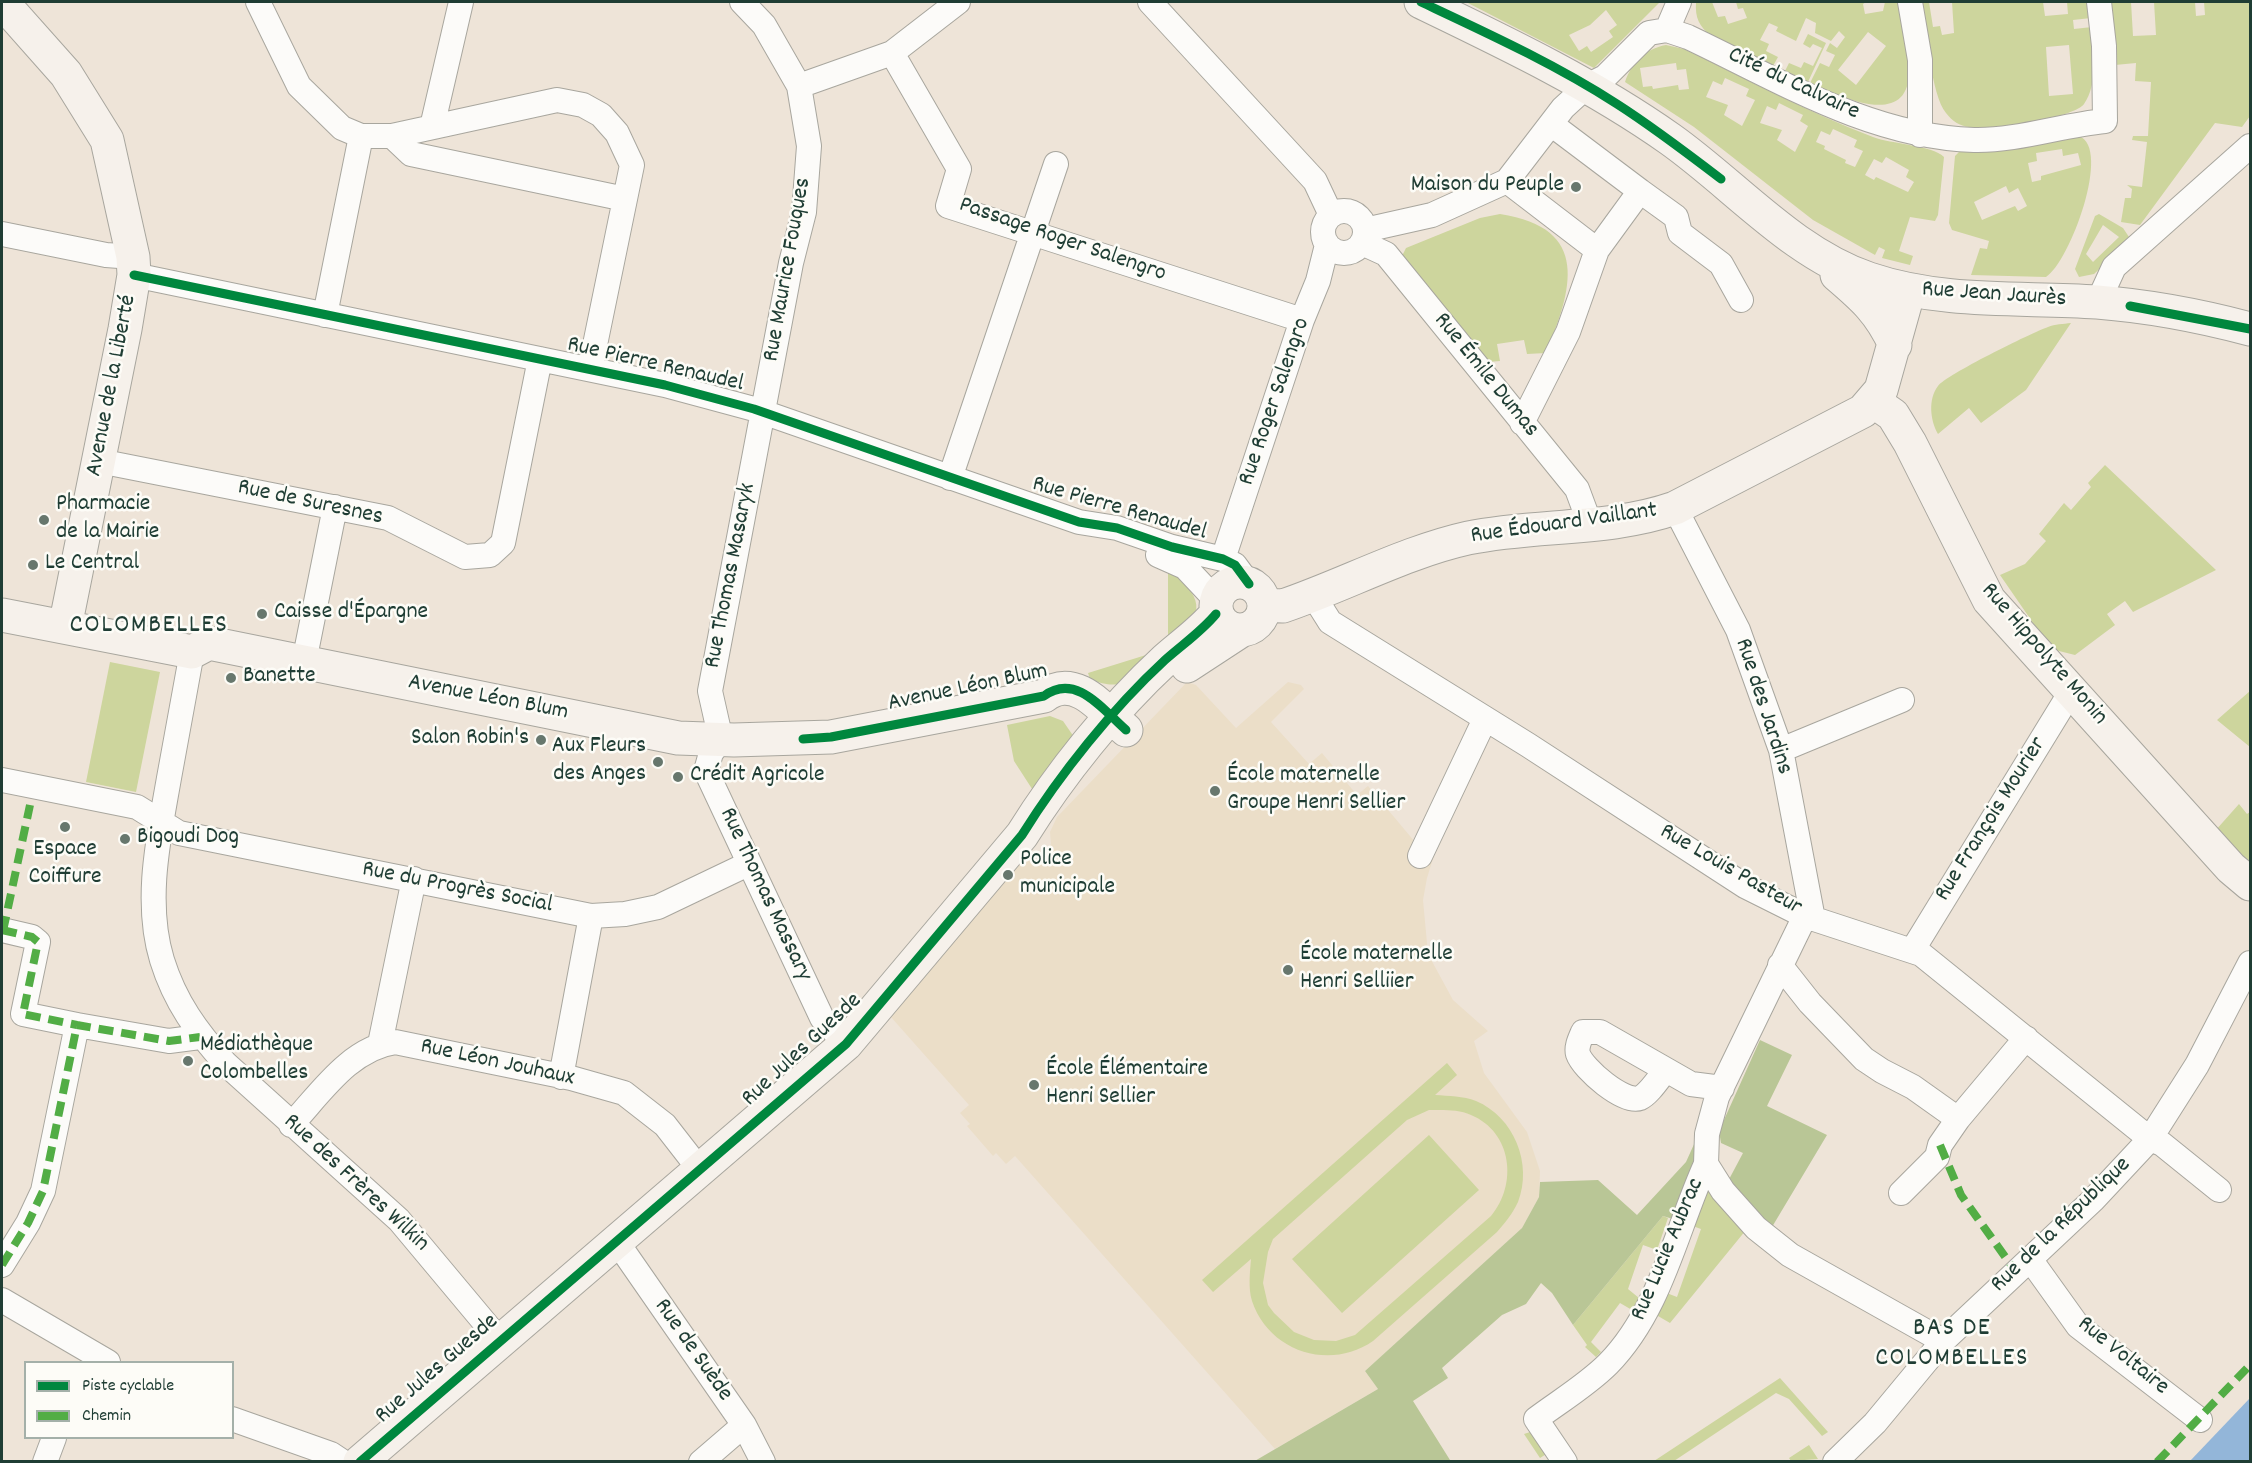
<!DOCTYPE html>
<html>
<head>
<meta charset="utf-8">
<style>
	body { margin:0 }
	#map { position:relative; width:2252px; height:1463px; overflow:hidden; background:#eee4d8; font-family:Dekko,sans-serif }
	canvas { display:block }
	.frame { position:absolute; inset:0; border:3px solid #1f3d34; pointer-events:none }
	.legend { position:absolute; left:24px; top:1361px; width:210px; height:78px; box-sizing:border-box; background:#fdfcf7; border:2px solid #a4b0a9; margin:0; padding:8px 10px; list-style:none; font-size:18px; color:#1f3d34 }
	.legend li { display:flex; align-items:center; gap:12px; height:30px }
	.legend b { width:30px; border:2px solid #a4b0a9 }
</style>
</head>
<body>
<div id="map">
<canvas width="2252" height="1463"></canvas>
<div class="frame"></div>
<ul class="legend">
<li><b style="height:8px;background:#00873e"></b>Piste cyclable</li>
<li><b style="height:8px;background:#52ad45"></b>Chemin</li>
</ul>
</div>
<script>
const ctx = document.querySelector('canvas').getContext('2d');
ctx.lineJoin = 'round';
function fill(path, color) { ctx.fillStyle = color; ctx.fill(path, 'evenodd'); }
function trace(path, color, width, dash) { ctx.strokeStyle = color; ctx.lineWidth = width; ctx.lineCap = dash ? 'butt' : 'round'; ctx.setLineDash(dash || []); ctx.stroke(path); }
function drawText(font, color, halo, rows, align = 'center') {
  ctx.font = font + ' Dekko,sans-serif'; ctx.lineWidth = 5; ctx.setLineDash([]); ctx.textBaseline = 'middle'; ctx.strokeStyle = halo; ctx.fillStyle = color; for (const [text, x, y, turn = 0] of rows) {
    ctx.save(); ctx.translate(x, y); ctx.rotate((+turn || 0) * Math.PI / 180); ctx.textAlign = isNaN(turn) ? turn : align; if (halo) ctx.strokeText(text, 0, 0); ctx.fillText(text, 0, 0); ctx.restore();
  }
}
fill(new Path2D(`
	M 1187,682 L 1196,685 L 1236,728 L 1288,682 L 1301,685 L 1304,689 L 1271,722 L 1309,764 L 1322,753 L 1357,795 L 1368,786 L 1415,842 L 1435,852 L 1427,878 L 1423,900 L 1428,954 L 1453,1000 L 1488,1031 L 1474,1041 L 1484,1073 L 1527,1132 L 1540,1171 L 1539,1197 L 1522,1228 L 1365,1371 L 1378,1389 L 1275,1449 L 1015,1156 L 1006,1164 L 996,1153 L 993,1156 L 967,1126 L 970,1124 L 960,1113 L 969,1105 L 890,1016 L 1019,857 L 1023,861 L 1028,857 L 1036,863 L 1051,844 L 1050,832 L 1057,817 Z`), '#ebdec8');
fill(new Path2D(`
	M 1466,2 L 1660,2 L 1594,68 ZM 1606,10 L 1617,25 L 1609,31 L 1613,37 L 1591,52 L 1587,46 L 1579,51 L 1569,35 L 1590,25 Z
	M 1696,2 L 1712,2 L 1718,17 L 1725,16 L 1728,24 L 1747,18 L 1743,8 L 1738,9 L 1736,2 L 1866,2 L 1863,4 L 1865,14 L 1883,11 L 1885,2 L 1899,2 C 1902,24 1909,48 1909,70 C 1910,131 1839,96 1810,83 L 1820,63 L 1829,67 L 1835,55 L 1826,51 L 1830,43 L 1837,48 L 1845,37 L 1839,31 L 1831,41 L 1815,33 L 1816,23 L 1806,18 L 1796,41 L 1776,31 L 1778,27 L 1769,23 L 1760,40 L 1769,44 L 1766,51 L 1778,57 L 1773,66 L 1711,36 C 1699,26 1695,18 1696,2 ZM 1868,32 L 1886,46 L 1856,85 L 1838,70 Z
	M 1922,2 L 1929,2 L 1933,27 L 1940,26 L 1942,35 L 1954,33 L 1952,2 L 2043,2 L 2045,16 L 2068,14 L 2067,2 L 2089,2 L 2091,18 L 2073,20 L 2074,29 L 2092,27 C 2092,51 2099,83 2084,104 C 2074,118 1988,131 1969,127 C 1960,126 1952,121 1946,113 C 1931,95 1926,28 1922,2 ZM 2069,45 L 2073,94 L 2049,96 L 2046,47 Z
	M 2109,2 L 2131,2 L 2133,36 L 2156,35 L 2154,2 L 2198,2 L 2195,2 L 2196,16 L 2205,15 L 2204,2 L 2250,2 L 2250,116 L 2242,127 L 2215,123 L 2140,225 L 2121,222 L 2125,198 L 2131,198 L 2132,189 L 2127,185 L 2142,187 L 2147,142 L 2132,140 L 2133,136 L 2148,136 L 2151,82 L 2135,81 L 2136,63 L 2115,65 Z
	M 1808,34 L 1826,43 L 1808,82 L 1785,71 L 1789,63 L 1801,68 L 1804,62 L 1813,66 L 1822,48 L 1813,44 L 1810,48 L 1803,44 Z
	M 1666,45 L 1684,49 C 1747,79 1809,113 1873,137 C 1891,144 1932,145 1944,157 L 1938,215 L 1935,221 L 1910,217 L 1899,251 L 1913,256 L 1910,265 L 1882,258 L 1885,250 L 1879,247 L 1875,255 L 1813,220 L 1694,127 L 1625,82 C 1632,62 1645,49 1666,45 ZM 1676,63 L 1677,70 L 1686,69 L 1689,89 L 1679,90 L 1678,85 L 1653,89 L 1652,86 L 1643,87 L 1640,68 ZM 1725,78 L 1749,89 L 1746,96 L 1755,100 L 1742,126 L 1724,115 L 1728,105 L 1706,97 L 1713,81 L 1722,85 ZM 1779,103 L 1803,115 L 1800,121 L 1808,126 L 1795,152 L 1777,140 L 1782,130 L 1760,123 L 1767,106 L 1776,110 ZM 1833,129 L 1857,140 L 1854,147 L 1863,151 L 1855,167 L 1845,163 L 1846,160 L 1824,149 L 1825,146 L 1816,142 L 1821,131 L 1830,135 ZM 1886,157 L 1909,170 L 1906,177 L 1914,182 L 1908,192 L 1876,177 L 1874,180 L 1865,175 L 1874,159 L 1882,163 Z
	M 2079,136 C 2112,148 2070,262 2046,277 L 1971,275 L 1980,248 L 1987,249 L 1989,241 L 1952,230 L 1949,223 L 1955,156 L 1959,152 L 2003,150 ZM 2062,149 L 2063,156 L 2078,153 L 2081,165 L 2041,176 L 2041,180 L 2032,182 L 2028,163 L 2037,161 L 2036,153 ZM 2006,186 L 2009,193 L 2018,188 L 2027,206 L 2018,211 L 2015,206 L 1982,220 L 1974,202 Z
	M 1500,214 C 1592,228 1572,290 1546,353 L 1527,354 L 1524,340 L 1497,344 L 1500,361 L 1488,362 L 1401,258 L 1406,248 L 1480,218 Z
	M 2099,214 L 2123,228 L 2131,240 L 2094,274 L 2079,277 L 2075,269 L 2095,216 ZM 2103,225 L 2119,237 L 2093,262 L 2086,254 Z
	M 2071,323 L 2026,390 L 1981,423 L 1969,408 L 1938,434 C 1930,420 1928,399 1938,386 C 1946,375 2031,333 2048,327 C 2055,324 2063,324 2071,323 Z
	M 2105,465 L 2216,570 L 2133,612 L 2125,601 L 2107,614 L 2115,625 L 2075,655 L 2051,649 L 2000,575 L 2025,564 L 2046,541 L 2039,534 L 2064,503 L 2071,510 L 2091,487 L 2088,483 Z
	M 1173,570 C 1206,604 1204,614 1168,643 L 1168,571 Z
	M 1146,655 L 1150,659 C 1130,681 1121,692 1090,679 L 1088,673 Z
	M 110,662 L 160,672 L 136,792 L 86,782 Z
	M 2250,691 L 2250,747 L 2217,720 Z
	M 1050,716 L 1063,721 L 1074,737 L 1036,795 L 1014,761 L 1007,725 Z
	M 2239,804 L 2247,814 L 2250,812 L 2250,867 L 2215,831 Z
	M 1447,1063 L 1457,1075 L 1435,1095 C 1449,1096 1463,1096 1476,1101 C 1514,1117 1533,1164 1518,1202 C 1513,1213 1505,1223 1497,1232 L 1373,1341 C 1330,1371 1269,1352 1252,1301 C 1248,1288 1250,1272 1251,1259 L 1213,1292 L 1202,1280 ZM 1429,1110 C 1443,1110 1458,1109 1471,1115 C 1512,1132 1518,1184 1491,1216 L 1355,1335 L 1336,1341 L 1314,1340 L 1294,1332 L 1274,1313 L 1268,1305 L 1263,1283 L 1268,1252 L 1273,1239 L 1407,1120 Z
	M 1429,1135 L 1479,1190 L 1342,1313 L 1292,1259 Z
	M 1709,1187 L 1746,1230 L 1670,1323 L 1658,1316 L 1656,1309 L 1664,1292 L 1677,1297 L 1701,1229 L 1687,1224 Z
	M 1663,1216 L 1668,1218 L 1657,1250 L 1643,1245 L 1628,1289 L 1639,1298 L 1632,1310 L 1620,1303 L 1591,1342 L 1601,1352 L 1596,1357 L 1585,1347 L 1587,1345 L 1573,1325 Z
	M 1780,1378 L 1828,1432 L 1822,1436 L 1789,1399 L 1776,1393 L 1674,1461 L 1654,1461 Z
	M 1530,1432 L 1535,1433 L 1551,1451 L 1540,1458 L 1524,1434 Z
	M 1809,1445 L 1818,1459 L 1791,1461 L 1789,1458 Z`), '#cdd59d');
fill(new Path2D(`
	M 1760,1040 L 1792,1055 L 1767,1106 L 1827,1135 L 1769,1232 L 1726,1185 L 1743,1153 L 1721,1143 L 1719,1131 Z
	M 1695,1142 L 1700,1147 L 1673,1219 L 1663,1216 L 1573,1325 L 1552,1293 L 1541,1283 L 1526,1304 L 1502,1315 L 1442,1368 L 1448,1378 L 1413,1401 L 1450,1460 L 1253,1462 L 1378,1389 L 1365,1371 L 1522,1228 L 1539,1197 L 1540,1182 L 1598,1180 L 1637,1215 L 1686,1162 Z`), '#b9c696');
fill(new Path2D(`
	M 2250,1398 L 2250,1461 L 2190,1461 Z`), '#93b6d9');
const street = new Path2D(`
	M 258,2 L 299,86 L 342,128 L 361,136 L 392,136 L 557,100 L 583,105 L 601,115 L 617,133 L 632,165 L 590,369
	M 742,2 L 764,25 L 799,86 L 809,146 L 804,212 L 791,263 L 710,691 L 721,740 L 711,753 L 706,771 L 822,1018 L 846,1044
	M 1150,2 L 1315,181 L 1331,215
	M 1910,2 L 1920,60 L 1920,135
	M 1667,30 L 1679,2
	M 892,53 L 959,169 L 948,206 L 1302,320
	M 799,86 L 892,53 L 958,2
	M 1551,124 L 1640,191 L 1597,250
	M 432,127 L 461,2
	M 392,136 L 411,154 L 625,199
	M 1507,181 L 1597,250 L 1568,332 L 1522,423
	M 1640,191 L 1676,217 L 1680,233 L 1721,264 L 1741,300
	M1323 232a21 21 0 1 1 42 0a21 21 0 1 1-42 0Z
	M 1365,230 L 1432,215 L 1507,181 L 1563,108 L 1587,86 L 1605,77 L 1649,33 L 1667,30 L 1688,37 C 1779,80 1871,137 1974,140 C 2017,141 2062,125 2105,121 L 2104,46 L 2099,2
	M 2,234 L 106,255 L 133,257
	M 1362,243 L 1386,254 L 1577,489 L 1590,524
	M 134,275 L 665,385 L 754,409 L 1079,522 L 1117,528 L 1172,547 L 1223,559 L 1235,565 L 1249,584
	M 2098,302 L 2114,267 L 2250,146
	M 325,315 L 361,136
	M 99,461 L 388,518 L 465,557 L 490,555 L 503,543 L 540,359
	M 950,478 L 1056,164
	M 1675,508 L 1738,630 L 1781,750 L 1813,919
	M 1158,555 L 1185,567 L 1216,600
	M 1223,559 L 1302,320 L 1318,281 L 1327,245
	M 1313,595 L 1330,622 L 1528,745 L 1745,886 L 1805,916 L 1921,954 L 2150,1139 L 2162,1144 L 2219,1190
	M 192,652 C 184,694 177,736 169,778 C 159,836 144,901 162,960 C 175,1002 197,1032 226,1064 L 399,1220 L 501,1342
	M 304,662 L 335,507
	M 1781,750 L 1902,700
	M 2,780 L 137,807 L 179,833 L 591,916 L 625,914 L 658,907 L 748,864
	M 1420,856 L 1485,719
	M 1805,916 L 1717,1097 L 1707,1134 L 1706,1164 L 1723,1191 L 1756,1228 L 1790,1255 L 1943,1341
	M 2,930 L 32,937 L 38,942 L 23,1014 L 77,1025
	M 1912,951 L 2072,690
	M 1780,965 L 1810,1003 L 1864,1059 L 1882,1071 L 1913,1087 L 1958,1119
	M 380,1044 L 414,879
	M 1665,1071 C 1659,1078 1649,1094 1640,1098 C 1624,1104 1583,1069 1578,1054 C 1576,1047 1580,1039 1583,1032 L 1600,1032 L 1691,1084 L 1722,1088
	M 561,1077 L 591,916
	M 291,1125 C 320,1094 350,1048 395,1042 L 571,1078 L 624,1093 L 665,1125 L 700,1170
	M 1901,1193 L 1937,1157 L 1940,1145 L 1958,1119 L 2026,1038
	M 617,1242 L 744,1425 L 763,1462
	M 2030,1259 L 2078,1326 L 2200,1420
	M 2,1265 L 28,1223 L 43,1191 L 77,1025 L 169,1041 L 200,1037
	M 2,1300 L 108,1362
	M 232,1419 L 331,1454 L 343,1462
	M 45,1462 L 54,1438
	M 701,1462 L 744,1425
	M 1565,1462 L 1536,1419 C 1560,1401 1587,1385 1608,1364 C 1661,1310 1676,1230 1706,1164
	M 1835,1462 L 1875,1423 L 1943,1341 L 2093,1200 L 2150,1139 L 2197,1065 L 2250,963`);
const secondary = new Path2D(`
	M 2,2 L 66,74 L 107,140 L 133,257 L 134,275 L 125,329 L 65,627
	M 1421,2 C 1506,43 1592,84 1670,139 C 1735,185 1792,253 1869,279 C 1943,304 2020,297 2097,302 C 2148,306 2201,316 2250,329
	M 1837,275 C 1864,298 1880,312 1895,345
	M 1873,401 L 1893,415 L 1910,443 L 1989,600 L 2231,868 L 2250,884
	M1216 606a24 24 0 1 1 48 0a24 24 0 1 1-48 0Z
	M 1264,605 L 1283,606 C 1345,585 1405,552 1468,538 C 1537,524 1609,531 1675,508 L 1863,411 L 1881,390 L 1909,290
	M 2,615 L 192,652 L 209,643 L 678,738 L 734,740 L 831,737 L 1044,696 C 1076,672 1103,710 1126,730
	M 1187,666 L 1242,630
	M 360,1462 L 846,1044 L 1022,835 C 1060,774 1112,709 1165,660 C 1183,644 1201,632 1216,614`);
trace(street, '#a8a69e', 26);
trace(secondary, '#a8a69e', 35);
trace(street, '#fcfbf9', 24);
trace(secondary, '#f6f1eb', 33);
trace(new Path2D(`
	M 2,930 L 32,937 L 38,942 L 23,1014 L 77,1025
	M 3,931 L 30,805
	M 1940,1145 L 1961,1195 L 2016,1272
	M 2,1265 L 28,1223 L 43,1191 L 77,1025 L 169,1041 L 200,1037
	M 2157,1462 L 2250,1365`), '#52ad45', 8, [15, 8]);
trace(new Path2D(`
	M 1421,2 C 1487,33 1555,64 1617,104 C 1653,127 1687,153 1721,179
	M 134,275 L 665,385 L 754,409 L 1079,522 L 1117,528 L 1172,547 L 1223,559 L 1235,565 L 1249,584
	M 2130,306 L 2250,329
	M 803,739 L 831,737 L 1044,696 C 1076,672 1103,710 1126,730
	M 360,1462 L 846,1044 L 1022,835 C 1060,774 1112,709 1165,660 C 1183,644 1201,632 1216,614`), '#00873e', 9);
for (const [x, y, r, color] of [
	[1576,187,6,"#67776d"],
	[44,520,6,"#67776d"],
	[33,565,6,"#67776d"],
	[262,614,6,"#67776d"],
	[231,678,6,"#67776d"],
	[541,740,6,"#67776d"],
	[658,762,6,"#67776d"],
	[678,777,6,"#67776d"],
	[1215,791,6,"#67776d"],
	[65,827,6,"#67776d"],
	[125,839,6,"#67776d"],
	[1008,875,6,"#67776d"],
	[1288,970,6,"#67776d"],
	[188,1061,6,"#67776d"],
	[1034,1085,6,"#67776d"]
]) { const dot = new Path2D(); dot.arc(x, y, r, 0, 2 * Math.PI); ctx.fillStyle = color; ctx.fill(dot); trace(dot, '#fdfcf7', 2); }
drawText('24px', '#1f3d34', '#fdfcf7', [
	["Cité du Calvaire",1793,85,25],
	["Passage Roger Salengro",1062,241,19],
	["Rue Maurice Fouques",789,270,-80],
	["Rue Jean Jaurès",1994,296,4],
	["Rue Pierre Renaudel",655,366,13],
	["Rue Émile Dumas",1485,376,51],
	["Avenue de la Liberté",113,386,-79],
	["Rue Roger Salengro",1276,402,-71],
	["Rue de Suresnes",310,504,12],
	["Rue Pierre Renaudel",1119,510,16],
	["Rue Édouard Vaillant",1564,525,-8],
	["Rue Thomas Masaryk",732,576,-79],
	["Rue Hippolyte Monin",2043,655,49],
	["Avenue Léon Blum",968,689,-12],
	["Avenue Léon Blum",488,699,11],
	["Rue des Jardins",1762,707,72],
	["Rue François Mourier",1992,820,-58],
	["Rue Louis Pasteur",1730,871,30],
	["Rue du Progrès Social",457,889,11],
	["Rue Thomas Massary",764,895,65],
	["Rue Jules Guesde",803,1051,-43],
	["Rue Léon Jouhaux",497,1064,12],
	["Rue des Frères Wilkin",355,1184,43],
	["Rue de la République",2062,1226,-44],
	["Rue Lucie Aubrac",1669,1250,-67],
	["Rue de Suède",692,1351,55],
	["Rue Voltaire",2122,1357,39],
	["Rue Jules Guesde",438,1370,-41]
]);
drawText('24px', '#1f3d34', '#fdfcf7', [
	["Maison du Peuple",1564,187,"right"],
	["Pharmacie",56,506],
	["de la Mairie",56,534],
	["Le Central",45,565],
	["Caisse d'Épargne",274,614],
	["Banette",243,678],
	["Salon Robin's",529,740,"right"],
	["Aux Fleurs",646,748,"right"],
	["des Anges",646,776,"right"],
	["Crédit Agricole",690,777],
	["École maternelle",1227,777],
	["Groupe Henri Sellier",1227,805],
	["Bigoudi Dog",137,839],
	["Espace",65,851,"center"],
	["Coiffure",65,879,"center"],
	["Police",1020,861],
	["municipale",1020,889],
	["École maternelle",1300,956],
	["Henri Selliier",1300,984],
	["Médiathèque",200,1047],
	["Colombelles",200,1075],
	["École Élémentaire",1046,1071],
	["Henri Sellier",1046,1099]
], 'left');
ctx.letterSpacing = '1.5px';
drawText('26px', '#1f3d34', '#fdfcf7', [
	["BAS DE",1952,1330],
	["COLOMBELLES",1952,1360]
]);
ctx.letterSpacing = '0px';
ctx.letterSpacing = '1.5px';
drawText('27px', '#1f3d34', '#fdfcf7', [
	["COLOMBELLES",149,627]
]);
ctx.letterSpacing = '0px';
</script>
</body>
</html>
